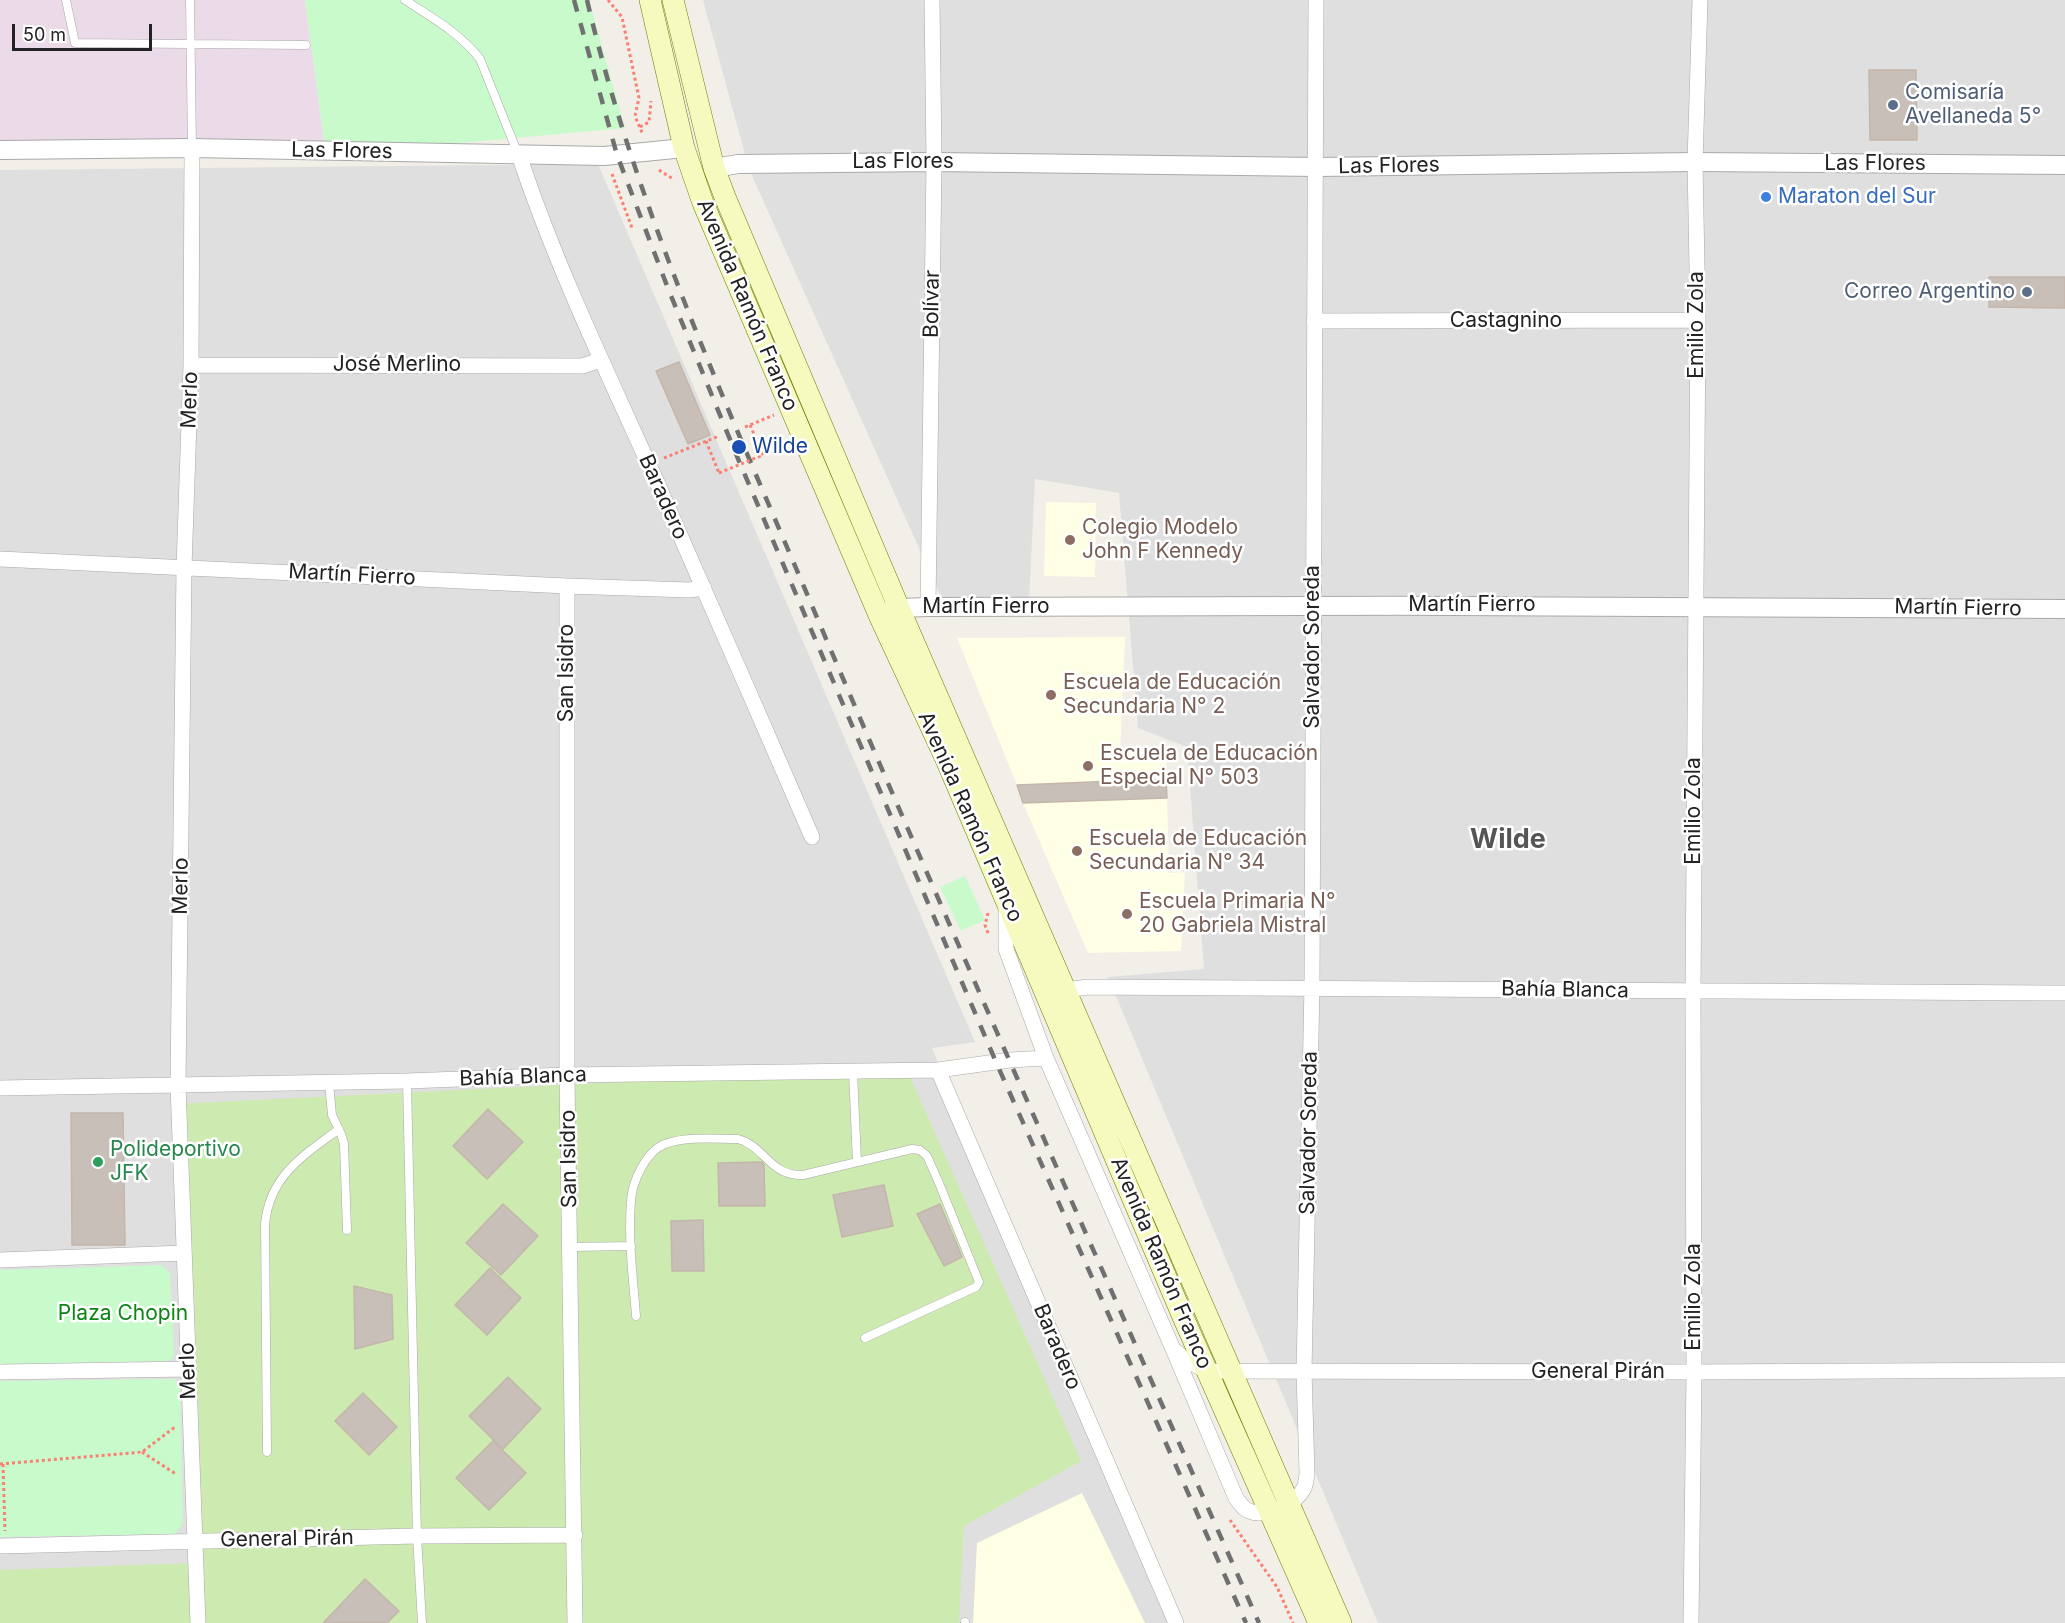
<!DOCTYPE html>
<html>
<head>
<meta charset="utf-8">
<style>
	body { margin:0 }
	#map { position:relative; width:2065px; height:1623px; overflow:hidden; background:#f2efe9; font-family:Inter,sans-serif }
	canvas { display:block }
	.scale { position:absolute; left:12px; top:24px; width:140px; height:27px; box-sizing:border-box; border:3px solid #222; border-top:0; padding-left:8px; font-size:18px; line-height:21px; white-space:nowrap; color:#222; -webkit-text-stroke:4px #fff; paint-order:stroke }
</style>
</head>
<body>
<div id="map">
<canvas width="2065" height="1623"></canvas>
<div class="scale">50 m</div>
</div>
<script>
const ctx = document.querySelector('canvas').getContext('2d');
ctx.lineJoin = 'round';
function fill(path, color) { ctx.fillStyle = color; ctx.fill(path, 'evenodd'); }
function trace(path, color, width, dash) { ctx.strokeStyle = color; ctx.lineWidth = width; ctx.lineCap = dash ? 'butt' : 'round'; ctx.setLineDash(dash || []); ctx.stroke(path); }
function drawText(font, color, halo, rows, align = 'center') {
  ctx.font = font + ' Inter,sans-serif'; ctx.lineWidth = 5; ctx.setLineDash([]); ctx.textBaseline = 'middle'; ctx.strokeStyle = halo; ctx.fillStyle = color; for (const [text, x, y, turn = 0] of rows) {
    ctx.save(); ctx.translate(x, y); ctx.rotate((+turn || 0) * Math.PI / 180); ctx.textAlign = isNaN(turn) ? turn : align; if (halo) ctx.strokeText(text, 0, 0); ctx.fillText(text, 0, 0); ctx.restore();
  }
}
fill(new Path2D(`
	M 703,0 L 2065,0 L 2065,1623 L 1378,1623 L 1108,977 L 1204,969 L 1187,747 L 1138,728 L 1119,493 L 1035,479 L 1029,602 L 945,606 L 749,169 Z
	M 598,164 L 975,1042 L 932,1048 L 1172,1623 L 0,1623 L 0,170 Z`), '#e0dfdf');
fill(new Path2D(`
	M 0,0 L 305,0 L 326,155 L 0,148 Z`), '#ebdbe8');
fill(new Path2D(`
	M 1046,502 L 1096,503 L 1095,577 L 1044,576 Z
	M 1125,637 L 1120,752 L 1092,752 L 1167,753 L 1166,779 L 1017,785 L 957,638 Z
	M 1167,798 L 1169,873 L 1185,872 L 1181,951 L 1088,953 L 1023,803 Z
	M 1082,1493 L 1145,1623 L 973,1623 L 977,1543 Z`), '#ffffe5');
fill(new Path2D(`
	M 906,1068 L 1081,1461 L 964,1526 L 959,1623 L 0,1623 L 0,1570 L 190,1563 L 176,1104 Z`), '#cdebb0');
fill(new Path2D(`
	M 305,0 L 589,0 L 625,128 L 326,155 Z
	M 965,876 L 985,920 L 961,931 L 940,887 Z
	M 161,1265 L 170,1273 L 174,1356 L 170,1361 L 0,1364 L 0,1270 Z
	M 175,1379 L 180,1387 L 183,1524 L 175,1534 L 0,1537 L 0,1381 Z`), '#c8facc');
const building = new Path2D(`
	M 1869,70 L 1916,70 L 1917,140 L 1870,140 Z
	M 1989,277 L 2065,277 L 2065,308 L 1989,307 Z
	M 679,362 L 710,435 L 688,444 L 656,371 Z
	M 1166,779 L 1167,798 L 1023,803 L 1017,785 Z
	M 488,1109 L 523,1142 L 487,1179 L 453,1146 Z
	M 71,1113 L 123,1113 L 125,1245 L 72,1245 Z
	M 762,1162 L 764,1165 L 765,1206 L 719,1206 L 718,1163 Z
	M 884,1185 L 893,1226 L 842,1237 L 833,1195 Z
	M 503,1204 L 538,1236 L 501,1275 L 466,1243 Z
	M 940,1204 L 962,1257 L 944,1266 L 917,1214 Z
	M 703,1220 L 704,1271 L 672,1271 L 671,1221 Z
	M 490,1268 L 521,1298 L 487,1335 L 455,1305 Z
	M 354,1286 L 392,1295 L 393,1339 L 355,1349 Z
	M 508,1377 L 541,1409 L 503,1449 L 469,1416 Z
	M 363,1393 L 397,1427 L 369,1455 L 335,1421 Z
	M 493,1441 L 526,1473 L 489,1510 L 456,1478 Z
	M 365,1579 L 399,1611 L 387,1623 L 323,1623 Z`);
fill(building, '#c7bfb8');
trace(building, '#c4b6ab', 1.5);
const service = new Path2D(`
	M 66,0 L 75,43 L 306,45
	M 190,0 L 192,147
	M 405,0 C 432,18 460,33 480,59 L 518,154
	M 853,1072 L 857,1162
	M 407,1081 L 417,1536 L 422,1623
	M 329,1083 L 332,1115 L 341,1134 L 344,1144 L 347,1230
	M 571,1247 L 631,1246
	M 636,1316 C 633,1278 628,1239 631,1201 C 632,1182 646,1151 665,1144 C 687,1136 714,1139 738,1139 C 765,1146 769,1176 803,1175 L 912,1149 L 920,1150 L 927,1156 L 939,1183 L 979,1282 L 976,1287 L 865,1338
	M 267,1452 L 265,1224 C 270,1175 303,1156 339,1129
	M 965,1623 L 965,1622`);
const minor = new Path2D(`
	M 192,148 L 191,365 L 184,567 L 178,1085 L 198,1623
	M 519,155 C 556,266 607,372 655,478 C 708,598 760,717 812,837
	M 1314,321 L 1698,320
	M 191,365 L 582,366 L 601,360
	M 0,559 L 567,586 L 689,590 L 704,588
	M 567,586 L 567,1075 L 575,1623
	M 928,607 L 934,162 L 932,0
	M 1006,905 L 1006,949 L 1046,1058 L 1173,1349 L 1236,1498 C 1240,1503 1243,1509 1249,1511 C 1266,1518 1296,1504 1304,1488 C 1306,1484 1306,1479 1307,1474 L 1304,1371 L 1312,986 L 1316,0
	M 1066,990 L 1088,987 C 1413,986 1739,992 2065,993
	M 938,1070 L 1176,1623
	M 0,1088 L 407,1081 L 567,1075 L 938,1070 L 1010,1060 L 1046,1058
	M 0,1260 L 184,1253
	M 1174,1350 L 1186,1360 L 1207,1371 L 1694,1372 L 2065,1370
	M 0,1372 L 188,1369
	M 0,1546 L 417,1536 L 575,1535
	M 1691,1623 L 1694,1372 L 1693,991 L 1698,320 L 1695,162 L 1700,0`);
const tertiary = new Path2D(`
	M 0,150 L 192,148 L 604,156 L 684,148
	M 714,168 L 738,164 L 934,162 L 1317,167 L 1695,162 L 2065,165
	M 887,612 L 899,608 L 928,607 C 1307,605 1686,605 2065,609`);
const secondary = new Path2D(`
	M 650,0 L 684,148 L 703,203 L 879,615 L 945,757 L 1183,1317 L 1319,1623
	M 673,0 L 714,168 L 725,197 L 899,608 L 1341,1623`);
trace(service, '#a9a9a9', 9);
trace(minor, '#a9a9a9', 16);
trace(tertiary, '#a9a9a9', 20);
trace(secondary, '#707d05', 22);
trace(new Path2D(`
	M 608,0 L 622,17 L 639,98 L 635,116 L 643,135
	M 640,127 L 649,122 L 651,101
	M 659,170 L 673,179
	M 612,174 L 632,228
	M 750,425 L 763,455
	M 745,427 L 774,415
	M 706,441 L 719,473
	M 664,458 L 719,436
	M 988,913 L 985,925 L 988,933
	M 142,1452 L 176,1474
	M 0,1464 L 142,1452 L 175,1427
	M 3,1464 L 5,1531
	M 1230,1520 L 1277,1587 L 1293,1623`), '#fa8072', 3, [3, 3]);
trace(service, '#fff', 8);
trace(minor, '#fff', 15);
trace(tertiary, '#fff', 18);
trace(secondary, '#f7fabf', 21);
trace(new Path2D(`
	M 574,0 L 617,155 L 669,291 L 736,454 L 996,1062 L 1246,1623
	M 587,0 C 637,214 733,418 818,620 C 961,956 1111,1289 1259,1623`), '#707070', 4.5, [12, 12]);
trace(new Path2D(`
	M 719,473 L 763,455`), '#fa8072', 3, [3, 3]);
for (const [x, y, r, color] of [
	[1893,105,6,"#5c6f8a"],
	[1766,197,6,"#3f7fe0"],
	[2027,292,6,"#5c6f8a"],
	[739,447,8,"#1a4fb4"],
	[1070,540,6,"#8d6e63"],
	[1051,695,6,"#8d6e63"],
	[1088,766,6,"#8d6e63"],
	[1077,851,6,"#8d6e63"],
	[1127,914,6,"#8d6e63"],
	[98,1162,6,"#2e9e5b"]
]) { const dot = new Path2D(); dot.arc(x, y, r, 0, 2 * Math.PI); ctx.fillStyle = color; ctx.fill(dot); trace(dot, '#fff', 2); }
drawText('21px', '#4e5e75', '#fff', [
	["Comisaría",1905,93],
	["Avellaneda 5°",1905,117],
	["Correo Argentino",2015,292,"right"]
], 'left');
drawText('21px', '#222', '#fff', [
	["Las Flores",342,151,1],
	["Las Flores",903,162],
	["Las Flores",1875,164],
	["Las Flores",1389,166,-1],
	["Bolívar",932,304,-89],
	["Avenida Ramón Franco",747,305,67],
	["Castagnino",1506,321],
	["Emilio Zola",1697,325,-90],
	["José Merlino",397,365],
	["Merlo",190,400,-88],
	["Baradero",663,497,66],
	["Martín Fierro",352,575,3],
	["Martín Fierro",1472,605],
	["Martín Fierro",986,607],
	["Martín Fierro",1958,608,1],
	["Salvador Soreda",1313,647,-90],
	["San Isidro",567,673,-90],
	["Emilio Zola",1694,811,-90],
	["Avenida Ramón Franco",970,817,66],
	["Merlo",181,886,-89],
	["Bahía Blanca",1565,990,1],
	["Bahía Blanca",523,1077,-2],
	["Salvador Soreda",1309,1133,-89],
	["San Isidro",569,1159,-91],
	["Avenida Ramón Franco",1161,1263,67],
	["Emilio Zola",1694,1297,-90],
	["Baradero",1057,1347,67],
	["Merlo",188,1371,-92],
	["General Pirán",1598,1372],
	["General Pirán",287,1539,-1]
]);
drawText('21px', '#366cbe', '#fff', [
	["Maraton del Sur",1778,197]
], 'left');
drawText('21px', '#164399', '#fff', [
	["Wilde",752,447]
], 'left');
drawText('21px', '#785e54', '#fff', [
	["Colegio Modelo",1082,528],
	["John F Kennedy",1082,552],
	["Escuela de Educación",1063,683],
	["Secundaria N° 2",1063,707],
	["Escuela de Educación",1100,754],
	["Especial N° 503",1100,778],
	["Escuela de Educación",1089,839],
	["Secundaria N° 34",1089,863],
	["Escuela Primaria N°",1139,902],
	["20 Gabriela Mistral",1139,926]
], 'left');
drawText('21px', '#27864d', '#fff', [
	["Polideportivo",110,1150],
	["JFK",110,1174]
], 'left');
drawText('21px', '#0c8416', '#fff', [
	["Plaza Chopin",123,1314]
]);
drawText('bold 27px', '#555', '#fff', [
	["Wilde",1508,840]
]);
</script>
</body>
</html>
